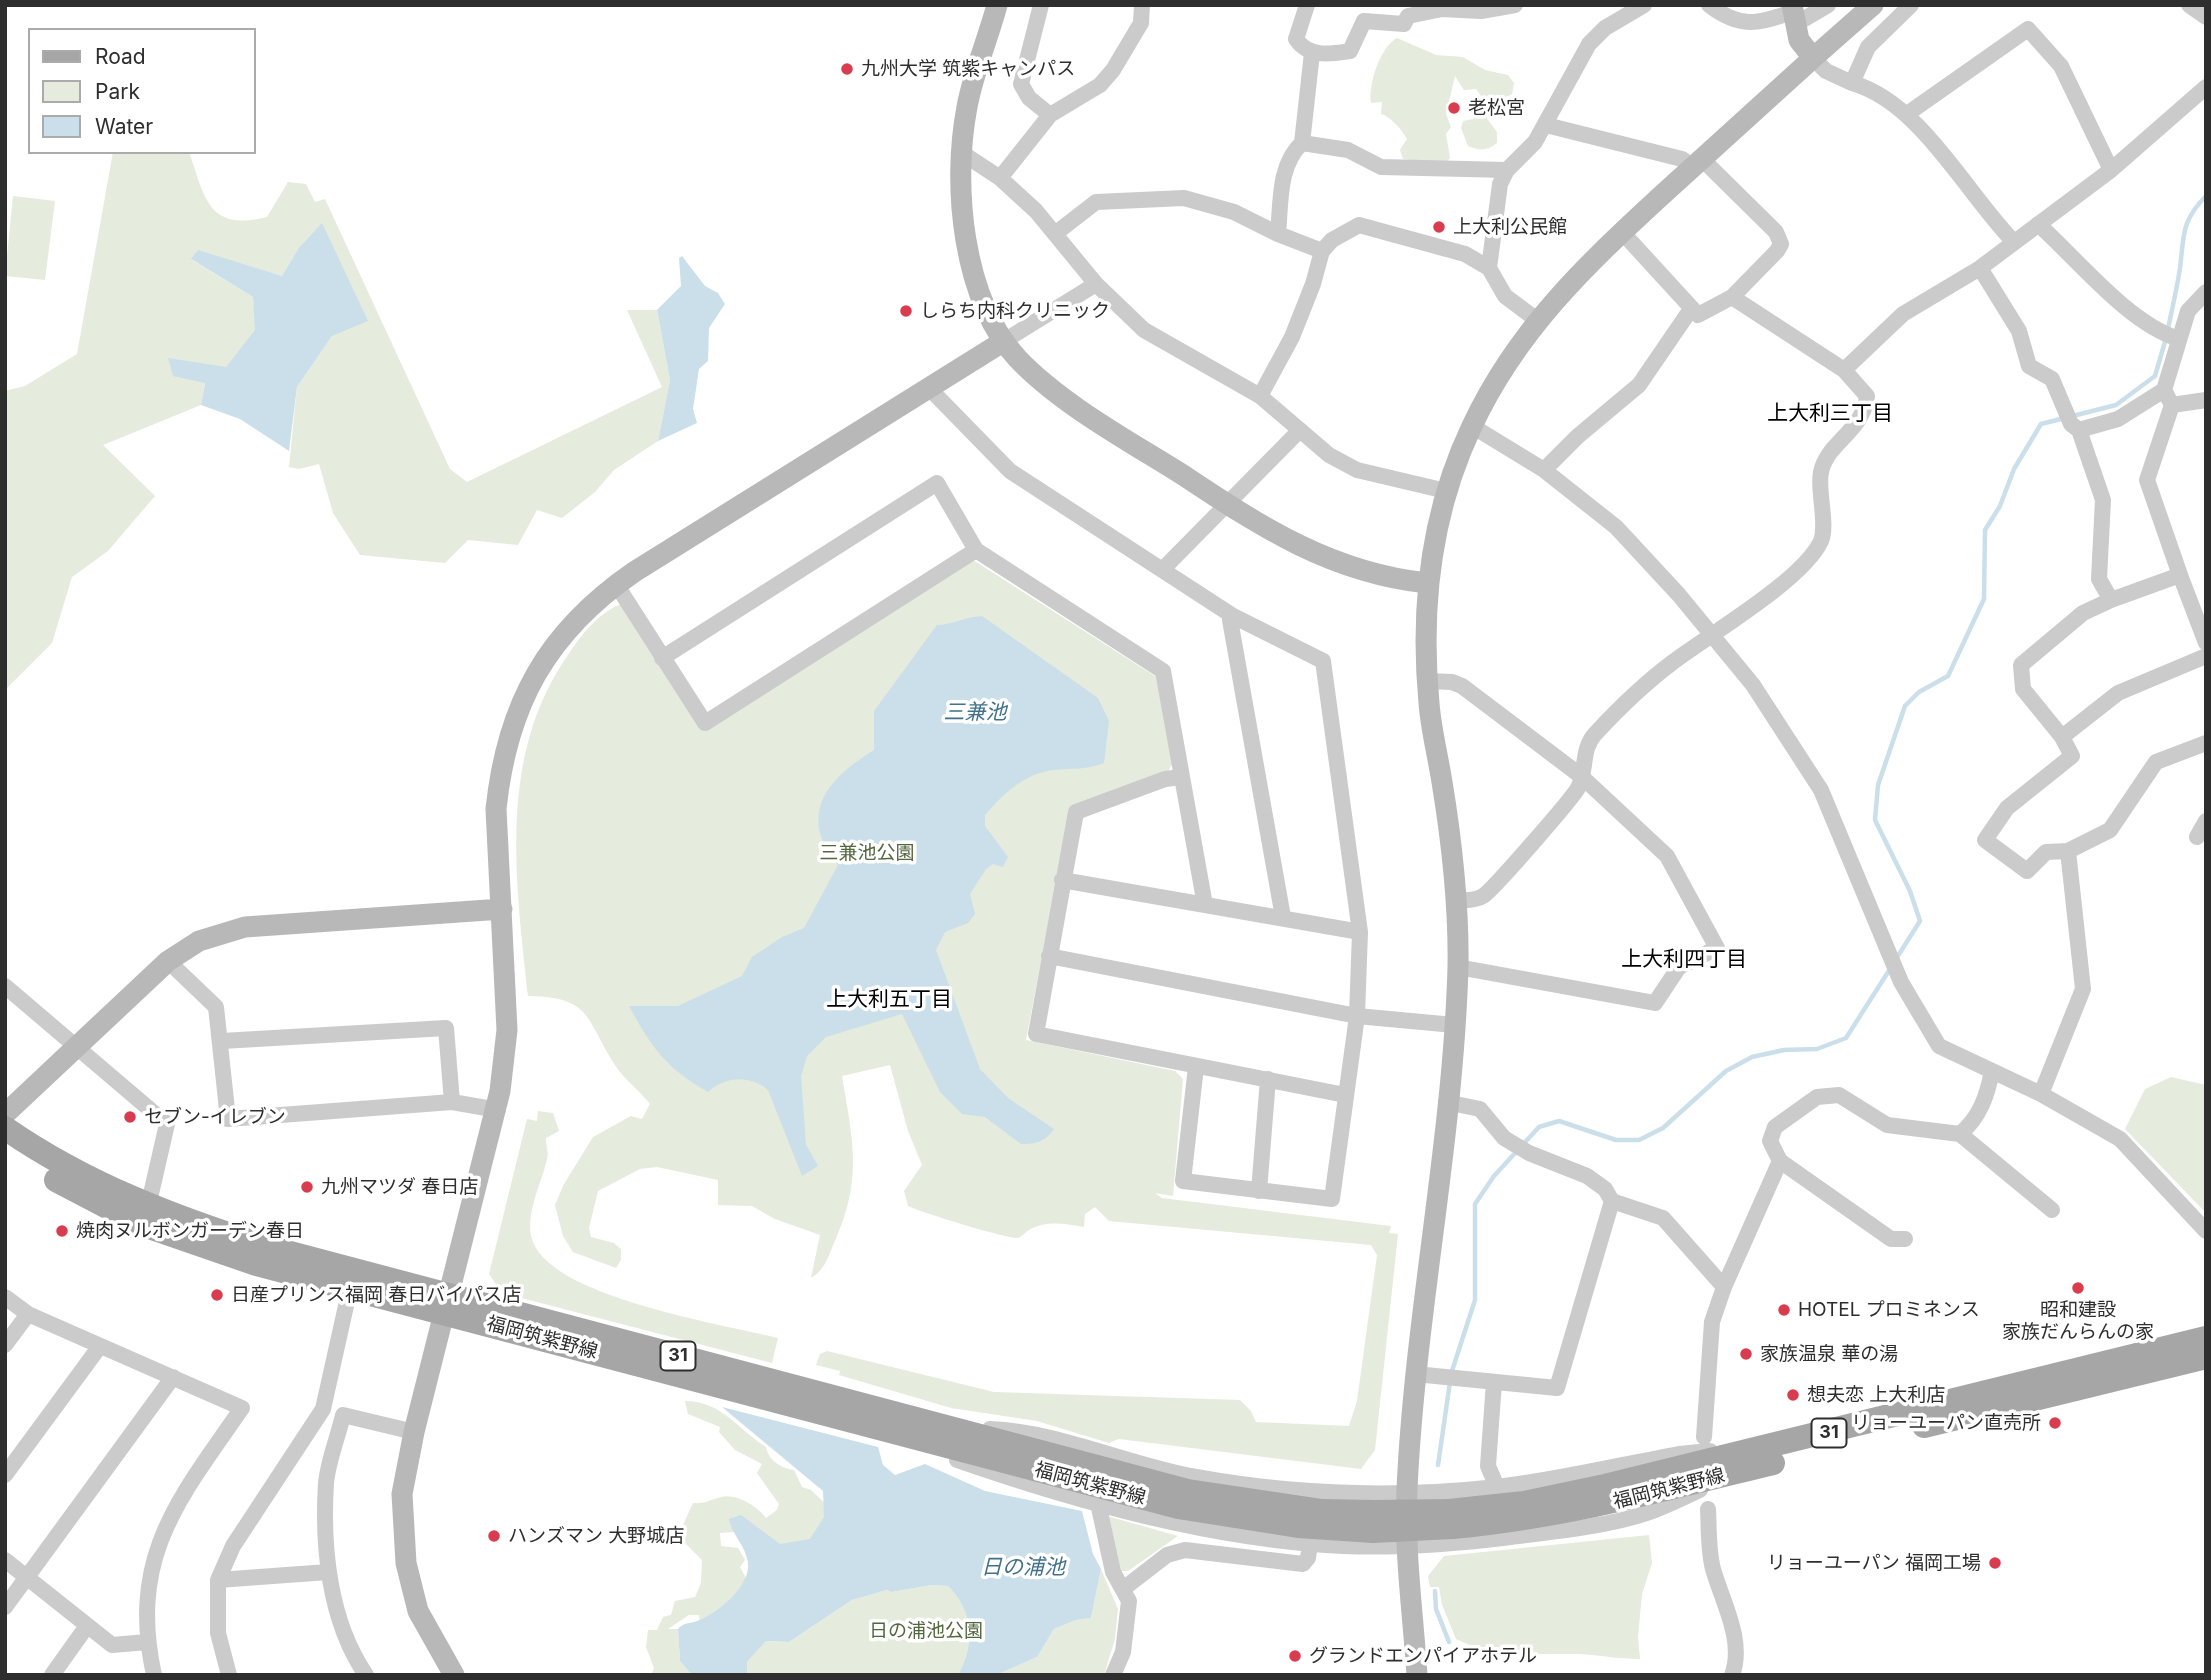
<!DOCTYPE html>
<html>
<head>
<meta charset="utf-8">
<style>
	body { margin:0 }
	#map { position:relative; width:2211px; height:1680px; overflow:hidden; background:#fff; font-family:Inter,sans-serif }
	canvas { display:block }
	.frame { position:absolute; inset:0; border:7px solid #2e2e2e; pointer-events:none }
	.legend { position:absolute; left:28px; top:28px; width:228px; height:126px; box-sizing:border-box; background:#fff; border:2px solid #ababab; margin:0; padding:9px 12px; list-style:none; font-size:21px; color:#2e2e2e }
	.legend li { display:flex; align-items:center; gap:14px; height:35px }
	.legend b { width:35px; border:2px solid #ababab }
</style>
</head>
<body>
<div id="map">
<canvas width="2211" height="1680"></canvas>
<div class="frame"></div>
<ul class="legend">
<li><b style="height:9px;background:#a6a6a6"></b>Road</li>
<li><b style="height:19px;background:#e5ebdd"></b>Park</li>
<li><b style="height:19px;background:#cadfe9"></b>Water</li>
</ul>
</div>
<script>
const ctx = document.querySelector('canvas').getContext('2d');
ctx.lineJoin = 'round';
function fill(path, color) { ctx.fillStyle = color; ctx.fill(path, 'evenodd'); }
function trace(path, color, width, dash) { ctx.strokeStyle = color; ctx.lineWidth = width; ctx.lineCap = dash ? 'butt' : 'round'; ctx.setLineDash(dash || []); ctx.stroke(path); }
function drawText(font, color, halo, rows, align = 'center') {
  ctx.font = font + ' Inter,"Noto Sans JP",sans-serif'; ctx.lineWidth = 7; ctx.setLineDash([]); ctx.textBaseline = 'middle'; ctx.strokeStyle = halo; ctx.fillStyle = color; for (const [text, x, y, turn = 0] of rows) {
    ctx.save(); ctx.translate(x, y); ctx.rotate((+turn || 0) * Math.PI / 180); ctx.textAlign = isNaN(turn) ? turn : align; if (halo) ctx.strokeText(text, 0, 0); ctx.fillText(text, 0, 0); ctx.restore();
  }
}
fill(new Path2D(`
	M 1397,38 L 1436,55 L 1463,57 L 1485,70 L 1508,75 L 1514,83 L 1512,94 L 1502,99 L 1484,100 L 1476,89 L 1464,90 L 1455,76 L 1446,114 L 1451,127 L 1446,134 L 1450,158 L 1444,165 L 1403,159 L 1400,150 L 1407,139 C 1403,131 1390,116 1381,114 L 1382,102 L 1371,103 C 1368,85 1380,47 1397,38 Z
	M 1480,109 L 1497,132 L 1497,143 C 1487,151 1480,151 1468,146 L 1461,128 L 1463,121 L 1473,119 Z
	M 113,152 L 189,152 C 205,198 208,232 267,217 L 288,182 L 306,184 L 315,202 L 325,199 L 450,469 L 467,482 L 662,387 L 627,310 L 657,310 L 670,380 L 658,441 L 614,470 L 595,492 L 562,518 L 537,510 L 518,545 L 468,540 L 445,563 L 360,555 L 333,513 L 319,464 L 299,469 L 289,467 L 297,387 L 332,336 L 298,249 L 282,276 L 198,251 L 192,260 L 253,297 L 256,330 L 226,367 L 205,382 L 201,405 L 103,445 L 155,496 L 108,551 L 72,577 L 52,643 L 5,690 L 5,391 L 25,386 L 77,354 Z
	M 13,196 L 55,201 L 45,280 L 5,276 Z
	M 973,560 L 1158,678 L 1173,763 L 1167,773 L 1070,808 L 1026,1040 L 1175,1071 L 1183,1079 L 1173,1196 L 1155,1193 L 1162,1198 L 1374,1224 L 1391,1226 L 1389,1233 L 1398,1234 L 1375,1450 L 1361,1469 L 1119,1439 L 1109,1443 L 1037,1421 L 951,1408 L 839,1375 L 840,1371 L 816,1365 L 820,1354 L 827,1351 L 994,1392 L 1240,1400 L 1251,1411 L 1256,1422 L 1349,1426 L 1357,1401 L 1377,1255 L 1371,1245 L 1109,1221 L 1095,1207 L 1085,1214 L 1084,1227 C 1067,1224 1047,1220 1031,1229 C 1025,1231 1024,1236 1018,1238 C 1007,1239 920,1212 908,1206 L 904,1191 L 922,1165 L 908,1131 L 890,1065 L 842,1076 C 853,1142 863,1179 834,1243 C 828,1257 825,1270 811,1278 L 820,1235 L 775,1219 L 752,1206 L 718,1205 L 718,1180 L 657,1167 L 640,1169 L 598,1191 L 589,1228 L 591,1237 L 614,1243 L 621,1249 L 621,1260 L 616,1268 L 573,1252 L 563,1236 L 555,1205 L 564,1184 L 593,1137 L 631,1116 L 642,1119 L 650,1104 C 640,1091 626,1081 617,1068 C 585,1020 594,997 528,996 C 516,881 497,756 568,655 C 582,634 597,614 621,604 L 703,730 Z
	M 2171,1077 L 2206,1085 L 2206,1213 L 2125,1129 L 2145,1089 Z
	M 538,1111 L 553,1113 L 559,1131 L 546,1138 C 546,1145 549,1153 547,1159 C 542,1182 523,1218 533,1242 C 555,1298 722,1324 778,1338 L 772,1363 L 502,1293 L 489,1274 L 527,1119 L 537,1121 Z
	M 685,1401 C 722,1401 737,1429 766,1447 C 768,1460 782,1469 794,1470 L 802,1487 L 811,1490 L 829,1507 L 819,1535 L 793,1555 L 748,1531 L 720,1533 L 721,1546 L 738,1548 L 745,1560 L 740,1567 L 752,1589 L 700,1624 L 699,1615 L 689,1615 L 668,1629 L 678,1629 L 680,1661 L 692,1675 L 651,1675 L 654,1668 L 646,1647 L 648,1630 L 657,1630 L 663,1617 L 671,1615 L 675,1601 L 695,1597 L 701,1583 L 702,1560 L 678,1536 L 693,1503 C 705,1504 710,1500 721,1497 C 736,1493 757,1506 766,1518 L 777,1510 L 779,1504 L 757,1473 L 762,1464 L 735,1450 L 719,1432 L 720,1427 L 688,1414 Z
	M 1107,1516 L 1178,1536 L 1128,1571 L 1118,1571 Z
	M 1649,1535 L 1652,1563 L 1642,1594 L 1638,1637 L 1640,1659 C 1619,1659 1600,1655 1579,1654 C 1536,1653 1496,1659 1456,1639 L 1442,1605 L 1439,1587 L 1430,1587 L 1428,1576 L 1444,1556 Z
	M 1101,1569 L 1118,1609 L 1115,1639 L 1104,1675 L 996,1675 L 1037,1657 L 1054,1629 L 1076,1620 L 1091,1618 Z
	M 932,1585 L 948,1586 C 974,1613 975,1642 958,1675 L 747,1675 L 747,1662 L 766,1641 L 789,1642 L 852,1600 L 887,1590 L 891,1592 Z`), '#e5ebdd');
fill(new Path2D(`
	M 322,223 L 368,321 L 332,336 L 297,387 L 289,451 L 240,419 L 201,405 L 205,383 L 173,376 L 168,358 L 226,367 L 255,330 L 253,297 L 191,259 L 198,250 L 282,276 L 298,249 Z
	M 682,256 L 705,286 L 718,293 L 725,304 L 709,328 L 708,361 L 699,369 L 693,409 L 697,423 L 658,441 L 670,380 L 657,310 L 681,286 L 679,258 Z
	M 982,616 L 1098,698 L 1109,721 L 1104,763 C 1087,770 1072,768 1054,770 C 1025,773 1003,794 985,815 L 985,826 L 1008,857 L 1003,867 L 993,864 L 986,869 L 970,894 L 975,914 L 968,923 L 945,932 L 936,950 L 980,1069 L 1008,1098 L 1054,1129 C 1045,1142 1036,1144 1021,1144 L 985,1117 L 962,1114 L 940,1092 L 902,1014 L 826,1037 L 807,1056 L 801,1076 L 806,1145 L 818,1166 L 802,1176 L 768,1090 C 751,1075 725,1076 708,1092 C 666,1068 652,1048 629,1006 L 678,1006 L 742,976 L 752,957 L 782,937 L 804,928 L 838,865 C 832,856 824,846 821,836 C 809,795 844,769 874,750 L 874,711 L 937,625 C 952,625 964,617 982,616 Z
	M 722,1407 L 878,1447 L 883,1465 L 895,1475 L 925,1464 L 985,1491 L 1082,1511 L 1093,1554 L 1101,1569 L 1091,1618 L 1076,1620 L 1054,1629 L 1037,1657 L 996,1675 L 958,1675 C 975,1643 974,1613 948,1586 L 932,1585 L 891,1592 L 887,1590 L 852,1600 L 789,1642 L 766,1641 L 747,1662 L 747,1675 L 692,1675 L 680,1661 L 678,1629 C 684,1622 689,1624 697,1621 C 717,1614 751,1586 748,1563 C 746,1546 732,1535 729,1519 L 741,1515 L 780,1544 L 810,1539 L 824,1517 L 823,1491 Z`), '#cadfe9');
trace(new Path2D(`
	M 2168,329 C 2172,309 2177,288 2180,268 C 2184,236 2181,221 2206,196
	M 1896,959 L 1920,921 L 1910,891 L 1875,820 L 1878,785 L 1905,706 L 1919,692 L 1948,676 L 1984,599 L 1985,530 L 2000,506 L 2014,469 L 2041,424 L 2116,405 L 2155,376 L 2166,338
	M 1451,1374 L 1475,1300 L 1475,1204 L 1494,1176 L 1539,1127 L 1559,1121 L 1616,1140 L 1639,1140 L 1663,1128 L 1726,1071 L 1752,1057 L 1784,1050 L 1817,1049 L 1846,1038 L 1890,969
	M 1438,1465 L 1450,1382
	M 1435,1591 L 1436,1609 L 1449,1642`), '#cadfe9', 4.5);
trace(new Path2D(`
	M 1041,5 L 1021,84 L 1029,98 L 1050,115
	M 1307,5 L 1296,39 C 1309,58 1330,54 1350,51 L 1364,21 L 1404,24 L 1408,16 L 1442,9 L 1481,11 L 1515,5
	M 1709,5 C 1740,29 1758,24 1792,12
	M 2189,5 L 2206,17
	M 1794,25 L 1828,5
	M 1813,58 L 1826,71 L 1852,83 L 1868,47 L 1911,5
	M 1852,83 C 1920,102 1966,193 2014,242
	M 1907,114 L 2028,29 L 2061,66 L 2111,170
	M 1546,125 L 1682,159 L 1693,167
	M 1302,143 L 1348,150 L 1381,167 L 1507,170
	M 962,153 L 1000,178 L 1050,115 L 1100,85 L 1113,70 L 1141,23 L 1142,5
	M 1702,159 L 1776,232 L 1781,244 L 1777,251 L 1732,297
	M 1000,178 L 1036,211 L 1096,284 L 1144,330 L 1260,396 L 1329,455 L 1357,470 L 1446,491
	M 2038,224 C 2078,260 2129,324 2179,339
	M 1056,233 L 1096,202 L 1184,198 L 1234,212 L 1278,234 L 1322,251
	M 1278,234 C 1281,203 1278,165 1302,143 L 1312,53
	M 1489,268 L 1500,184 L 1507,170 L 1535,142 L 1589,44 L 1605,28 L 1644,5
	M 1980,268 L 2019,331 L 2029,366 L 2052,379 L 2071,424 L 2079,430 L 2103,500 L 2099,579 L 2111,600 L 2083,613 L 2021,665 L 2023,689 L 2062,737 L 2072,756 L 2007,808 L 1985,840 L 2027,871 L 2046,852 L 2068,851 L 2110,830 L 2156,762 L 2206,743
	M 1004,341 L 1096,284
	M 1844,370 L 1903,314 L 1980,268 L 2111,170 L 2206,87
	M 928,387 L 1010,471 L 1233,616 L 1323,661 L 1360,932 L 1357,1016 L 1332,1199 L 1183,1181 L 1196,1067
	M 2164,390 L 2188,311 L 2206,292
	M 1260,396 L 1292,337 L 1313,284 L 1322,251 L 1332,240 L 1359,225 L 1465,254 L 1489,268 L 1505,296 L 1537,320
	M 2172,405 L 2147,480 L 2180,575
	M 1472,426 L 1544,470 L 1616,527 L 1679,595 L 1753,685 L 1821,790 L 1901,982 L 1939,1046 L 2041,1094 L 2120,1139 L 2206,1231
	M 2079,430 L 2118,419 L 2164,390 L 2172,405 L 2206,400
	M 1544,470 L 1578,436 L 1639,385 L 1691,309
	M 1163,569 L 1300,430
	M 616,584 L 705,723 L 976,550
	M 2111,600 L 2180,575 L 2206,643
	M 1233,616 L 1230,620 L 1283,917
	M 662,658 L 937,483 L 976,550 L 1163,671 L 1205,905
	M 1427,681 L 1452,682 L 1462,686 L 1581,776 L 1667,856 L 1717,948 L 1679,967 L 1655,1003 L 1458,967
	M 2062,737 L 2118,693 L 2206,656
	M 1181,777 L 1165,779 L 1076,812 L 1036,1034 L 1345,1095
	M 2197,837 L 2206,821
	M 1062,880 L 1360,932
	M 1457,901 C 1465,900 1475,901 1483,896 C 1492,891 1571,800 1578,788 C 1587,771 1581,749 1595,734 C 1619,708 1645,683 1673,662 C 1710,634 1803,580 1821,541 C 1828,524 1817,490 1821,472 C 1827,442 1863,432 1867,396 L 1844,370 L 1732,297 L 1698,315 L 1622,232
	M 1049,956 L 1357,1016 L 1454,1025
	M 168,961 L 216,1007 L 228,1119 L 452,1102 L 498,1110
	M 5,986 L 167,1124 L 148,1207
	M 222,1041 L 446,1028 L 452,1102
	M 2041,1094 L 2083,989 L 2068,851
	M 1446,1102 L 1480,1109 L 1504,1138 L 1529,1153 L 1587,1176 L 1605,1189 L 1612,1201 L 1663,1218 L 1724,1287
	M 1960,1134 L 2052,1210
	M 1780,1161 L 1891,1239 L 1905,1239
	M 1259,1191 L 1268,1079
	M 5,1297 L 28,1314 L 242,1408 C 179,1499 128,1556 154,1675
	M 5,1345 L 28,1314
	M 1415,1374 L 1557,1388 L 1612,1201
	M 1494,1382 L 1488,1466 L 1497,1487
	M 990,1429 C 1061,1432 1127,1465 1196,1477 C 1295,1495 1397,1498 1497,1487 C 1558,1480 1619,1465 1679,1454 L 1710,1451
	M 1704,1437 L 1712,1322 L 1724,1287 L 1780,1161 L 1770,1141 L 1775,1127 L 1817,1097 L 1839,1095 L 1887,1125 L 1960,1134 C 1980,1117 1987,1096 1992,1071
	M 957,1460 C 1078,1502 1214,1540 1343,1546 C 1399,1548 1455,1544 1511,1537 C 1552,1532 1609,1526 1647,1513 C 1665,1507 1682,1498 1700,1490
	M 5,1475 L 100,1346
	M 1098,1503 L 1113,1572 L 1129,1601 L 1123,1652 L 1113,1675
	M 1708,1509 C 1709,1528 1708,1550 1713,1569 C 1722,1601 1745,1641 1732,1675
	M 5,1560 L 112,1645 L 147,1642
	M 218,1580 L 328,1572
	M 1123,1589 L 1167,1555 L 1185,1550 L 1303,1564 L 1308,1558 L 1311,1536
	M 5,1607 L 173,1377
	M 52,1675 L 87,1626
	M 229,1675 L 218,1633 L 218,1580 L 233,1546 L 323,1409 L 350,1288
	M 366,1675 C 329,1621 322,1547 326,1483 C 328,1461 338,1437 343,1415 L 414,1432`), '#cbcbcb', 16);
trace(new Path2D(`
	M 997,5 C 988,39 973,73 967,107 C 952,185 962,299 1018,359 C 1062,405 1129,441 1183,475 C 1261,527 1332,573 1427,583
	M 1813,58 L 1873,5
	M 5,1114 L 168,961 L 199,941 L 245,927 L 502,909
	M 454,1675 L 418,1611 L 406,1563 L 402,1494 L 414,1432 L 500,1091 L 507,1030 L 496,809 C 507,704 547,632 634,572 L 1004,341
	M 1417,1675 C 1413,1614 1404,1550 1407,1489 C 1415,1314 1453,1142 1458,967 C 1459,905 1452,843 1442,782 C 1438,756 1431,730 1429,703 C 1420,607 1430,514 1472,426 C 1517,330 1585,266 1662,195 C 1712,149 1763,104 1813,58 L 1799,40 L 1792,5`), '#b8b8b8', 21);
trace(new Path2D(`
	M 5,1128 C 86,1184 175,1218 268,1247 L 1188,1491 L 1322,1511 L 1374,1512
	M 56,1180 L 140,1224 L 256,1264 L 1178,1507 L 1298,1526 L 1373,1531
	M 1924,1426 L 2206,1357
	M 1449,1511 L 1524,1503 L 1605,1486 L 2206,1338
	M 1452,1527 C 1562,1517 1666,1489 1773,1463`), '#a6a6a6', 24);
trace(new Path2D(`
	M 1374,1512 L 1449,1511
	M 1373,1531 L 1452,1527`), '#a6a6a6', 24);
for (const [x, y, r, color] of [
	[847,69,7,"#d93c4e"],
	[1454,108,7,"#d93c4e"],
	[1439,227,7,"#d93c4e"],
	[906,311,7,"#d93c4e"],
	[130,1117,7,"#d93c4e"],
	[307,1187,7,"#d93c4e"],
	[62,1231,7,"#d93c4e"],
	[2078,1288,7,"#d93c4e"],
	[217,1295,7,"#d93c4e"],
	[1784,1310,7,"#d93c4e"],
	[1746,1354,7,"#d93c4e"],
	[1793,1395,7,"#d93c4e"],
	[2055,1423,7,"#d93c4e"],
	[494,1536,7,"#d93c4e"],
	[1995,1563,7,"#d93c4e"],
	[1295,1656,7,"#d93c4e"]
]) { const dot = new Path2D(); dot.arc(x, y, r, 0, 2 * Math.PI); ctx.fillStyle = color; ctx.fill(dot); trace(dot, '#fff', 2.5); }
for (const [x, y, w] of [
	[678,1356,35],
	[1829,1433,35]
]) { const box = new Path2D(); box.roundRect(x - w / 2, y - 14.5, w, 29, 5); ctx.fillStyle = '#fff'; ctx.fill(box); trace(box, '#2e2e2e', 2); }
drawText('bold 18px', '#2e2e2e', null, [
	["31",678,1356],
	["31",1829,1433]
]);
drawText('19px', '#2e2e2e', '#fff', [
	["九州大学 筑紫キャンパス",861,69],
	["老松宮",1468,108],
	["上大利公民館",1453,227],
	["しらち内科クリニック",920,311],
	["セブン-イレブン",144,1117],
	["九州マツダ 春日店",321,1187],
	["焼肉ヌルボンガーデン春日",76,1231],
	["日産プリンス福岡 春日バイパス店",231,1295],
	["HOTEL プロミネンス",1798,1310],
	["昭和建設",2078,1310,"center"],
	["家族だんらんの家",2078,1332,"center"],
	["家族温泉 華の湯",1760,1354],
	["想夫恋 上大利店",1807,1395],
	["リョーユーパン直売所",2041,1423,"right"],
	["ハンズマン 大野城店",508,1536],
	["リョーユーパン 福岡工場",1981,1563,"right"],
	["グランドエンパイアホテル",1309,1656]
], 'left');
drawText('19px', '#53673f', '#fff', [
	["三兼池公園",867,853],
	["日の浦池公園",926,1631]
]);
drawText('19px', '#2e2e2e', '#fff', [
	["福岡筑紫野線",542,1338,15],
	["福岡筑紫野線",1090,1484,15],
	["福岡筑紫野線",1669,1489,-14]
]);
drawText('21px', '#000', '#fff', [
	["上大利三丁目",1830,414],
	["上大利四丁目",1684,960],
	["上大利五丁目",889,1000]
]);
drawText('italic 21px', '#42728b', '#fff', [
	["三兼池",975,713],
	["日の浦池",1023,1568]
]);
</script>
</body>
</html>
